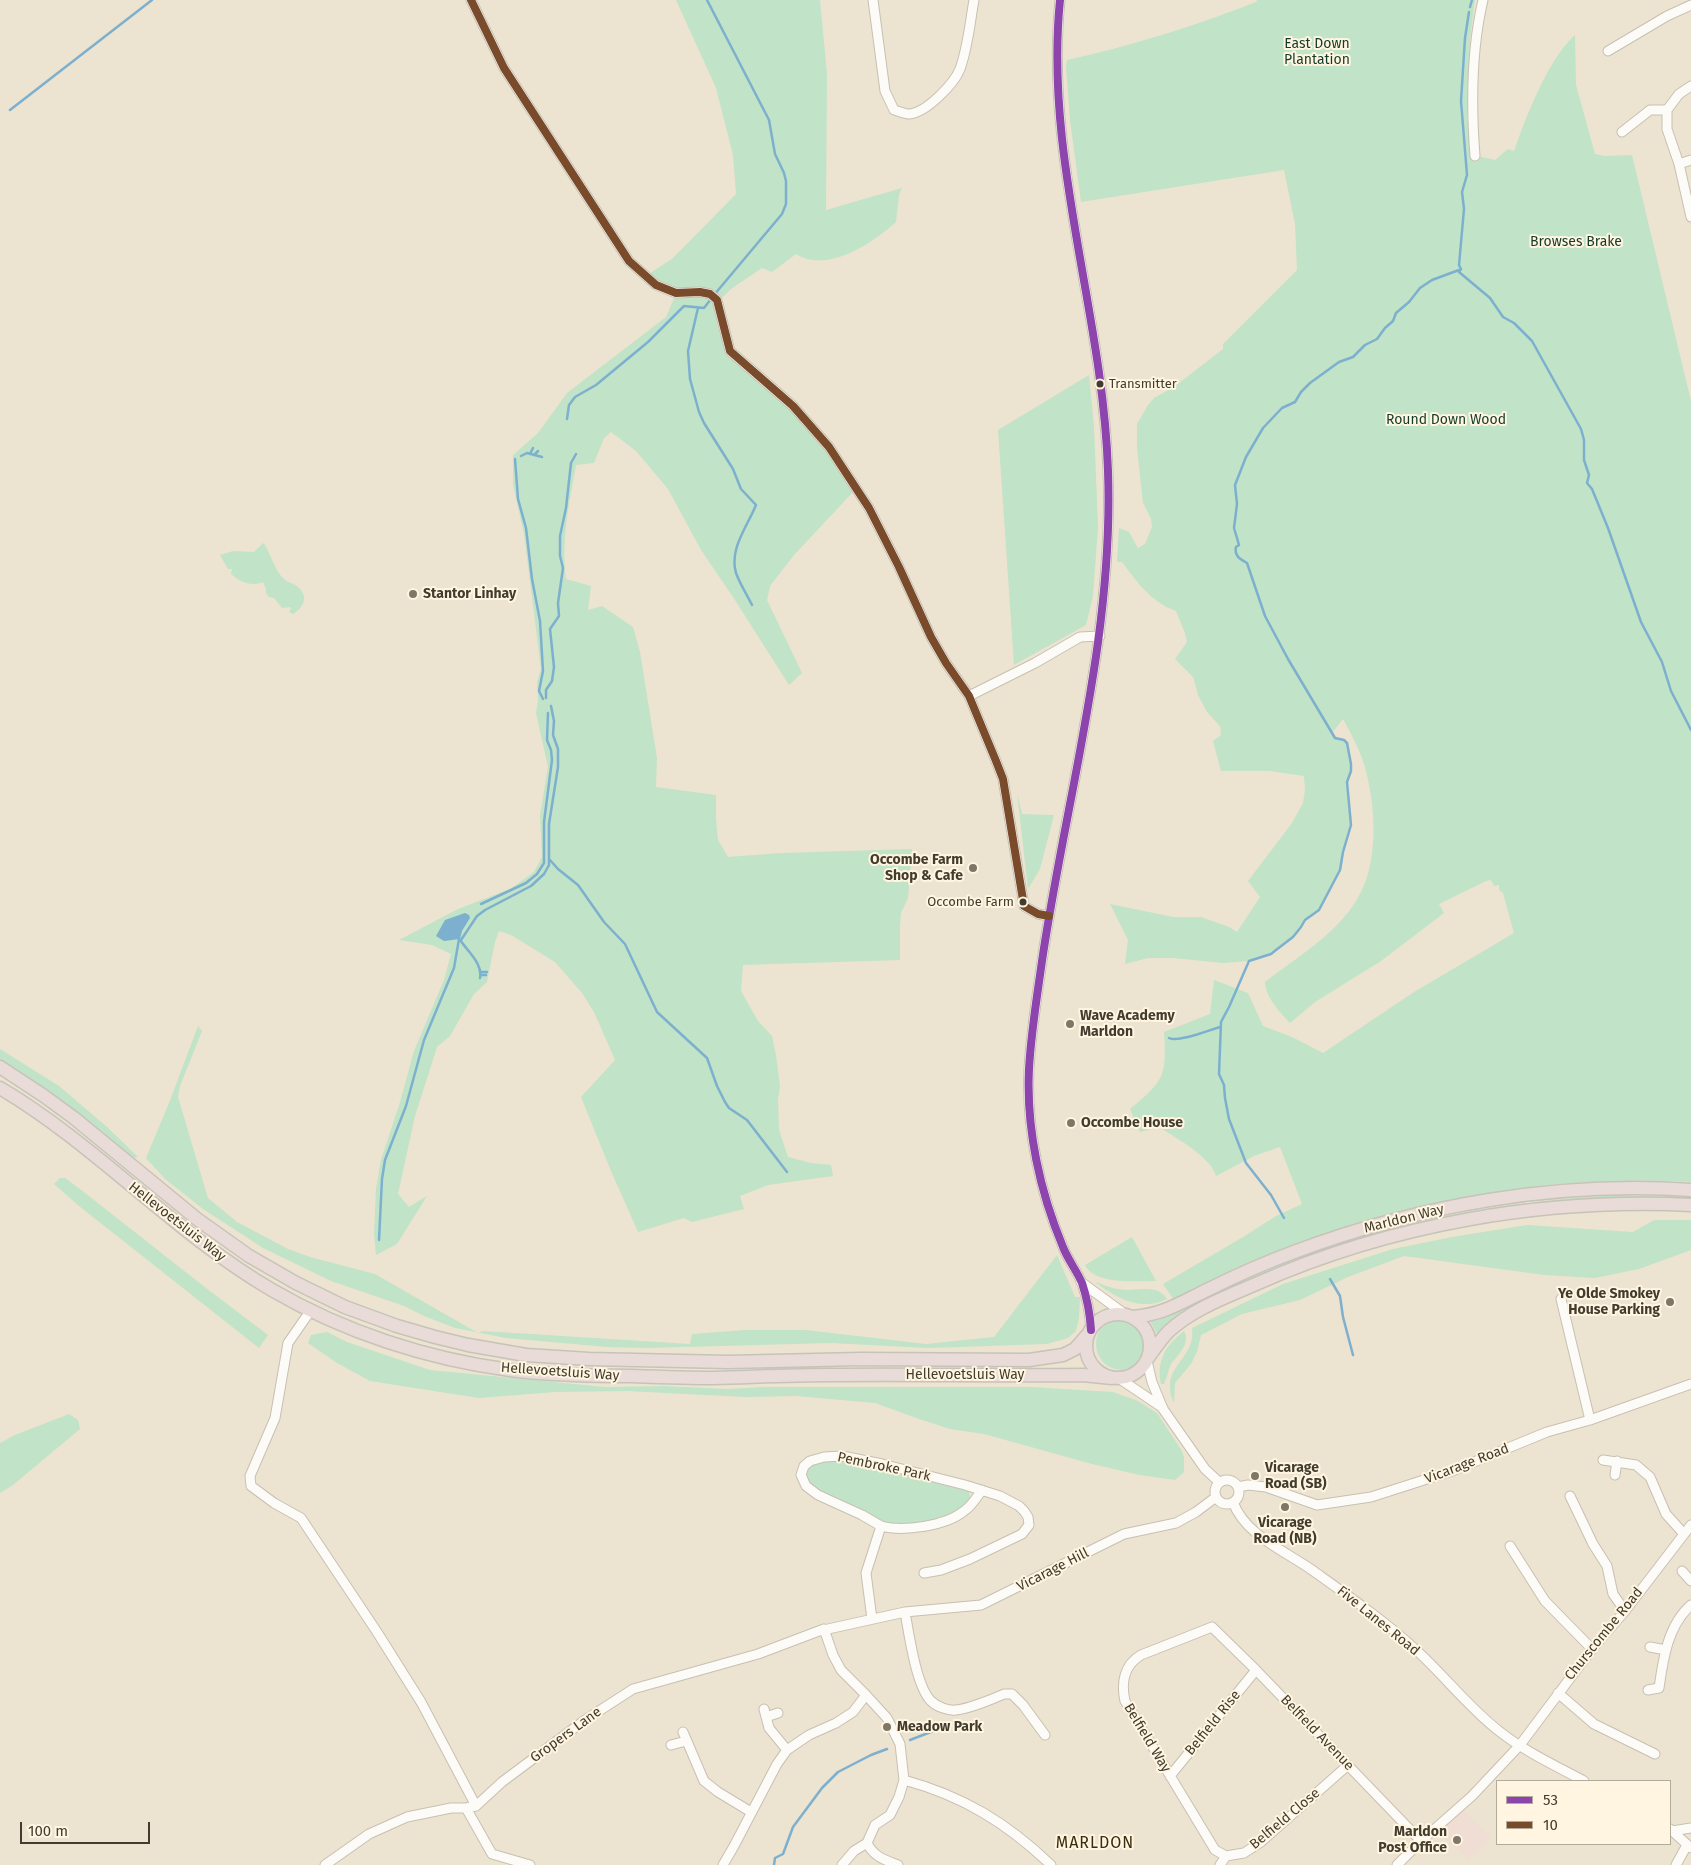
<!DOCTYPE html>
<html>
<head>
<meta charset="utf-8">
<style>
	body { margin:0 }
	#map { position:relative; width:1691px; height:1865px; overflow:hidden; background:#ece4d0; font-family:"Fira Sans",sans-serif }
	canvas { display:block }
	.legend { position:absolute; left:1496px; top:1780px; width:175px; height:65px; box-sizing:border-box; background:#fff5e1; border:1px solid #b3ab99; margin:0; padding:6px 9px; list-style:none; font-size:15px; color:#423c2e }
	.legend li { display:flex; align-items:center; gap:10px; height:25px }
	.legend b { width:25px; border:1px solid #b3ab99 }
	.scale { position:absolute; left:20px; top:1822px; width:130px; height:22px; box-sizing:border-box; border:2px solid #423c2e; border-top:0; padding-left:6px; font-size:15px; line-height:18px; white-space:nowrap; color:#423c2e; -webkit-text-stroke:4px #fff5e1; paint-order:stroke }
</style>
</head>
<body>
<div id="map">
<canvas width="1691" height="1865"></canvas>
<ul class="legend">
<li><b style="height:6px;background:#8e44ad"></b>53</li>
<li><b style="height:6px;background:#7a4b2a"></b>10</li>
</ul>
<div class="scale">100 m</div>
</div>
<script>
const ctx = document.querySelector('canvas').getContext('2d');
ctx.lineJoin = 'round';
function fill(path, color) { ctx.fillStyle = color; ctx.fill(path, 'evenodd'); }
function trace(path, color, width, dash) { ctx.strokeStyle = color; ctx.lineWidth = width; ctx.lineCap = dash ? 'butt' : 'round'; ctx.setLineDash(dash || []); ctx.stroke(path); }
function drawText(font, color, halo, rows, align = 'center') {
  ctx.font = font + ' "Fira Sans",sans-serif'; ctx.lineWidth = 4; ctx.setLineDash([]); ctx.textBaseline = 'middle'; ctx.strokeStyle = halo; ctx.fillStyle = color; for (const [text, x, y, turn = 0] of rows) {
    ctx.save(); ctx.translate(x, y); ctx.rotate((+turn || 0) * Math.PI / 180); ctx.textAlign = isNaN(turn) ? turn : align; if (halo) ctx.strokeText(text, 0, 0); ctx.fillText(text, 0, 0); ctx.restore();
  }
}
fill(new Path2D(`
	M 1460,1807 L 1492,1837 L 1469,1860 L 1434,1829 Z`), '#f0ddd3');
fill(new Path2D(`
	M 676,0 L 820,0 L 827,74 L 826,210 L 902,188 L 899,195 L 896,222 C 873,243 827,274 796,254 L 772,272 L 762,268 L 731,289 L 723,297 C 702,286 696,294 676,290 C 665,288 657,281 649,274 L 673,258 L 736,194 L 733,155 L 716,88 Z
	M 1257,0 L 1475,0 L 1470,38 L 1467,118 L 1473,155 L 1495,160 L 1508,149 L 1514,151 C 1526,117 1548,59 1575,35 L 1576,85 L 1595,154 L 1605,156 L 1632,155 L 1691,401 L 1691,1182 C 1545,1174 1397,1202 1262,1257 C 1231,1269 1203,1285 1174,1300 L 1163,1284 L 1243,1237 L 1276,1216 L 1302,1204 L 1280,1147 L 1254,1156 L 1216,1176 C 1211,1157 1176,1138 1159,1127 L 1140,1132 L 1130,1109 C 1164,1081 1167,1076 1164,1032 L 1210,1014 L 1214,980 L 1248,993 L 1263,1026 L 1292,1037 L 1323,1053 L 1414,992 L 1514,933 L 1503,893 L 1499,890 L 1499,885 L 1494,886 L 1491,880 L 1486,881 L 1439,904 L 1444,913 L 1381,961 L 1315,1002 L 1290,1023 C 1279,1011 1266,998 1265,982 C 1296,958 1335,935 1356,901 C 1380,864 1376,805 1364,764 C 1359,748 1351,734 1343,719 L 1332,733 L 1335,738 L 1344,740 L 1347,743 L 1350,753 L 1351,771 L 1347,782 L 1351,825 L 1343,852 L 1340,870 L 1319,910 L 1305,920 L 1301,927 L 1293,937 L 1276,950 L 1271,954 L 1249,961 L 1223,963 L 1173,958 L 1148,958 L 1125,964 L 1128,940 L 1110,904 L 1173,917 L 1201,917 L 1229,927 L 1237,932 L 1260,897 L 1248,881 L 1292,823 L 1303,803 L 1305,790 L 1304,776 L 1270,771 L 1221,771 L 1213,741 L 1221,735 L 1220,726 L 1207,712 L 1198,695 L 1193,677 L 1175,659 L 1187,642 L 1185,633 L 1176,611 C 1152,603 1137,582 1122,562 L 1117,562 L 1119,528 L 1129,532 L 1138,548 L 1145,544 L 1152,527 L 1151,519 L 1143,503 L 1137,448 L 1137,424 L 1148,405 L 1154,398 L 1174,387 L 1223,349 L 1223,344 L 1297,270 L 1295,224 L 1284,170 L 1081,202 L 1070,120 L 1066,67 L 1067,60 C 1131,46 1195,26 1256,2 Z
	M 699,295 L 708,297 L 714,304 L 719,331 L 727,353 L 778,395 L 827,451 L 854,491 L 794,555 L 770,586 L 767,600 L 802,673 L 789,685 L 733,597 L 701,550 L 668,489 L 636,451 L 611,432 L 604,438 L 594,463 L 576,465 C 569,505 561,539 566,579 L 591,586 L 588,610 L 602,606 L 633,627 L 640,652 L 657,758 L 656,787 L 716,795 L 716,819 L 718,840 L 728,857 L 781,853 L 912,849 L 908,898 L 901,913 L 900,925 L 900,960 L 743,965 L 741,991 L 758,1021 L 772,1036 L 776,1055 L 780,1086 L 778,1100 L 779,1130 L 788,1157 L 811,1163 L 831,1165 L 833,1176 L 768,1185 L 740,1196 L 744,1209 L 692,1222 L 684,1218 L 638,1232 L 611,1171 L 581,1097 L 615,1060 L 594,1012 L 582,993 L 555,962 L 511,935 L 499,931 L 495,942 L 487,982 L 474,994 L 450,1036 L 437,1047 L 415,1116 L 398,1194 L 409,1207 L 427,1196 L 397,1244 L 376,1255 L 374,1234 L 376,1189 L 381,1160 L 400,1102 L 414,1051 L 444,980 L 451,954 L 432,945 L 399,940 L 458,909 L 510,889 L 534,872 L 542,857 L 540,815 L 548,767 L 536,713 L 538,700 L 537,682 L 541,669 L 524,534 L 513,485 L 513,455 L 538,433 L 567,393 L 666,317 L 675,296 Z
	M 1089,375 L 1094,427 L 1098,527 L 1093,596 L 1086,625 L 1014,665 L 998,430 Z
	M 263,543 L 265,545 C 271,555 275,571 284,579 C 288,583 294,583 298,587 C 309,597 304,607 293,614 L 289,612 L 291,609 L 290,607 L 282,608 L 274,598 L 269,597 L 266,593 L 266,589 L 263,582 C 251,587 240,582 231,574 L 232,569 L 228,569 L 220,555 L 233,551 L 254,552 Z
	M 1017,793 L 1022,814 L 1054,815 L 1040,869 L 1028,889 Z
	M 198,1026 L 202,1031 L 180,1086 L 178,1097 L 208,1198 L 237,1222 L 288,1249 L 310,1257 L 375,1274 L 478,1333 L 483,1331 L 690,1344 L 692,1334 L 745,1330 L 806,1330 L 926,1344 L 994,1337 L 1057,1255 L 1075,1297 L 1080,1297 L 1079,1318 L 1076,1331 L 1068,1338 L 1047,1344 L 928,1348 L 831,1343 L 648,1348 L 607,1347 L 506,1338 L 455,1328 L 424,1316 L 404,1306 L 331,1281 L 263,1248 L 203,1209 L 165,1179 L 146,1158 L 169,1103 Z
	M 0,1049 L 59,1086 L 107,1127 L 138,1157 L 130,1159 L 0,1065 Z
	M 60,1178 L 65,1178 L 80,1189 L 206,1288 L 268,1335 L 259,1348 L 79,1206 L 54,1184 Z
	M 1618,1195 L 1691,1197 L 1691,1200 L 1641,1198 L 1374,1236 L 1158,1335 L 1150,1321 L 1161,1319 C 1205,1298 1249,1275 1296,1258 C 1402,1219 1505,1201 1618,1195 Z
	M 1654,1220 L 1691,1220 L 1691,1250 L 1639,1269 L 1595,1278 L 1544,1275 L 1404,1256 L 1348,1277 L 1300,1300 L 1242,1314 L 1201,1335 L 1197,1352 L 1191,1364 L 1175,1383 L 1174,1403 C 1158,1366 1196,1361 1192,1328 L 1283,1284 L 1393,1249 L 1452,1237 L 1527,1225 L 1633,1232 Z
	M 1132,1237 L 1156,1281 C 1138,1281 1094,1285 1085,1265 Z
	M 1095,1282 C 1102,1284 1110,1288 1118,1289 C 1135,1293 1156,1282 1167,1299 C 1141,1312 1116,1298 1095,1282 Z
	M1096 1344a26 26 0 1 1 52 0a26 26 0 1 1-52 0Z
	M 1184,1331 C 1191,1343 1178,1355 1171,1364 C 1168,1371 1167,1377 1164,1384 L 1161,1384 C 1156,1360 1166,1345 1184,1331 Z
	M 327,1332 L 347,1342 L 430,1370 L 605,1387 L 664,1386 L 727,1389 L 764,1387 L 1031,1387 L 1113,1392 L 1138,1401 L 1157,1413 L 1182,1451 L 1184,1458 L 1184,1472 L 1175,1480 L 1140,1475 L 1092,1464 L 984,1434 L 950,1429 L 919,1419 L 875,1403 L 796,1396 L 746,1397 L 627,1391 L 555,1392 L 479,1398 L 370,1381 L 337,1363 L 308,1343 L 311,1335 Z
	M 69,1414 L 78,1420 L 80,1429 L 13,1485 L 0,1493 L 0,1443 L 15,1435 Z
	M 840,1460 L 897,1472 L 964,1490 L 969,1491 L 970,1498 C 960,1515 918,1528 898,1526 C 888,1525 818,1493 811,1486 C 806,1482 806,1478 805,1472 C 814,1461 826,1461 840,1460 Z`), '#c1e3c7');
fill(new Path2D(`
	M 465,913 L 469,915 L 470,918 L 462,931 L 460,939 L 444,941 L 436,936 L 445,920 Z`), '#7db0ce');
trace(new Path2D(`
	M 707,0 L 769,120 L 775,154 L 784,173 L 786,181 L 786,204 L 782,214 L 714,295
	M 1470,7 L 1472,0
	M 1469,12 L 1465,38 L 1461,101 L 1467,175 L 1462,192 L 1464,209 L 1459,265 L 1461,269 L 1459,272 L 1490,298 L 1503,317 L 1514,323 L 1532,341 L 1581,429 L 1584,440 L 1584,460 L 1589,475 L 1587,483 L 1592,489 L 1608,528 L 1641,622 L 1662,662 L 1671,691 L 1691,730
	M 10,110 L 152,0
	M 698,308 L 688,351 L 690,379 L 699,412 L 704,423 L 733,469 L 741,489 L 756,505 C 747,527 729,549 736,573 C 740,584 747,595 752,605
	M 567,419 L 569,405 L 575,397 L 596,385 L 648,342 L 684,306 L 704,308 L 711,299
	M 530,454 L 533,448
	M 534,455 L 538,451
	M 521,456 L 527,453 L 542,457
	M 515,459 L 518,499 L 526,528 L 532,579 L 540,621 L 543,671 L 539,691 L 543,699
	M 546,698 L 546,690 L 552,681 L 554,667 L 550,629 L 559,616 L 558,603 L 563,568 L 560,556 L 560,536 L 566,508 L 571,463 L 576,454
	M 550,860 L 558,869 L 578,885 L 604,922 L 625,944 L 657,1012 L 707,1058 L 717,1086 L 725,1102 L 729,1108 L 747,1120 L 787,1172
	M 481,904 L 526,883 L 537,874 L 544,863 L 544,822 L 552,760 L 551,750 L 547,740 L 548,713
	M 461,940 L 477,916 L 485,910 L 531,886 L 544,874 L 549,865 L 549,824 L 558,767 L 558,749 L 553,735 L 554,721 L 551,706
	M 461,941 C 468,952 483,964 480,978
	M 481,972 L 487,972
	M 481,975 L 486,975
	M 1169,1038 C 1178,1043 1209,1030 1220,1027
	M 1284,1218 L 1271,1195 L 1246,1163 L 1229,1119 L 1225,1098 L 1224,1085 L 1219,1074 L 1221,1022 L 1229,1007 L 1249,961 L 1271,954 L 1276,950 L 1293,937 L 1301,927 L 1305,920 L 1319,910 L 1340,870 L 1343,852 L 1351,825 L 1347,782 L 1351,771 L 1351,764 L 1347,743 L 1344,740 L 1335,738 L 1288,659 L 1265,616 L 1247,563 C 1240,559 1234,556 1236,547 L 1239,545 L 1234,528 L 1237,504 L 1235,485 L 1246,457 L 1263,428 L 1282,408 L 1295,402 L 1301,392 L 1310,383 L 1339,362 L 1353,357 L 1365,345 L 1377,339 L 1385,328 L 1393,321 L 1396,313 L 1409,302 L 1420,288 L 1432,280 L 1459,270
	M 379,1240 L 382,1179 L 385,1160 L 406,1106 L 424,1040 L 454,968 L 459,939
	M 1330,1279 L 1340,1296 L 1343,1317 L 1353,1355
	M 910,1740 L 936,1730
	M 774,1865 L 775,1858 L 783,1854 L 793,1827 L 822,1788 L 838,1772 L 871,1755 L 887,1749`), '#7db0ce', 2.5);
const minor = new Path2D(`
	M 471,0 L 504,68 L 629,261 L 656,285 L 676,293 L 700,292 L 710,294 L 717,300 L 730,351 L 793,406 L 829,447 L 869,508 L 899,567 L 931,637 L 946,663 L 969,696 L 996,761 L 1003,779 L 1024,906 L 1038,914 L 1049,916
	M 873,0 L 885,91 L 894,110 C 898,111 905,114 909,114 C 926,113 954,84 960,69 C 968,47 970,22 974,0
	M 1060,0 C 1044,159 1103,313 1108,471 C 1114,637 1066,798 1042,961 C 1037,997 1031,1032 1029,1069 C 1026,1129 1040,1192 1063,1247 C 1068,1260 1077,1271 1082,1283 C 1087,1298 1090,1314 1091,1330
	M 1608,51 L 1667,16 L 1691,5
	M 1691,86 L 1679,94 L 1667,110 L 1667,129 L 1679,164 L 1691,217
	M 1622,132 L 1650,110 L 1667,110
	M 1475,156 C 1471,105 1471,51 1483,0
	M 1679,164 L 1691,160
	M 969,696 L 1035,663 L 1080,637 L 1100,636
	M 1081,1282 L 1126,1315
	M 1561,1299 L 1590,1420
	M 311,1310 L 288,1343 L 275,1418 L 250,1476 L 251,1486 L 274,1503 L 301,1518 L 377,1632 L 421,1702 L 476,1806
	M 1147,1361 L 1152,1382 L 1163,1409 L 1205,1469 L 1219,1482
	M 1120,1379 L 1163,1408
	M 1603,1460 L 1636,1465 L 1650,1477 L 1666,1514 L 1684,1534
	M 1615,1475 L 1617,1461
	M1215 1492a12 12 0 1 1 24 0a12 12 0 1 1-24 0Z
	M 1238,1487 L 1248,1485 L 1266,1487 L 1317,1505 L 1371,1497 L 1452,1471 L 1547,1432 L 1590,1420 L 1691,1384
	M 1570,1496 L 1593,1544 L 1607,1566 L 1613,1594 L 1625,1611
	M 1233,1502 C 1245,1535 1285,1551 1312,1570 C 1347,1595 1383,1620 1415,1649 C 1444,1675 1468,1707 1499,1731 C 1524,1751 1556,1766 1584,1781
	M 881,1526 C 903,1532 946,1526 964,1511 C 972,1506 976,1498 982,1490
	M 1510,1546 L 1545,1601 L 1592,1649
	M 1682,1571 L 1691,1581
	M 905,1612 C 909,1634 916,1686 931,1701 C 937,1707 949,1711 956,1710 C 968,1709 993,1699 1004,1694 L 1012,1694 L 1023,1705 L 1045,1735
	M 872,1619 L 866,1573 L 881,1526 L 862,1515 L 818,1495 L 806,1486 L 801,1475 L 804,1466 L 810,1461 L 824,1457 L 842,1456 L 882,1464 L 965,1485 L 1000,1496 L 1019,1506 L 1024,1511 L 1028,1517 L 1029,1525 L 1022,1534 L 970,1559 L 941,1570 L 924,1573
	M 819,1631 L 905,1612 L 981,1605 L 1124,1534 L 1176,1523 L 1196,1512 L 1216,1497
	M 1650,1647 L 1666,1650
	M 1648,1690 L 1659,1688 C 1663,1659 1668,1625 1691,1605
	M 1558,1693 L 1594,1724 L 1655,1754
	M 764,1709 L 769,1728 L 787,1750
	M 766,1717 L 778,1713
	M 683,1732 L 704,1781 L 718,1792 L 751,1812
	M 671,1745 L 686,1741
	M 1170,1776 L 1256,1670
	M 904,1780 C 963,1796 1007,1823 1051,1865
	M 466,1808 L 492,1854 L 530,1865
	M 1670,1829 L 1691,1848
	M 1672,1831 L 1691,1828
	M 867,1843 C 874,1857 885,1860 898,1865
	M 1226,1856 L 1215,1850 L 1125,1701 C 1121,1683 1124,1665 1141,1655 L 1212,1627 L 1256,1670 L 1421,1841
	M 325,1865 L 369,1834 L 407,1817 L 451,1808 L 466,1808 L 476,1806 L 502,1782 L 585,1720 L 633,1689 L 758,1654 L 824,1629
	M 723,1865 L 734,1846 L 777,1764 L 787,1750 L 809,1735 L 836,1723 L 853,1712 L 866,1695 L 841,1670 L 833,1655 L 824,1629
	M 842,1865 L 854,1851 L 867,1843 L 875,1825 L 890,1815 L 899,1797 L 904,1780 L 900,1744 L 887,1718 L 866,1695
	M 1220,1865 L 1226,1856 L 1244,1853 L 1261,1842 L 1347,1766
	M 1397,1865 L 1421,1841 L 1472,1796 L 1520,1745 L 1592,1649 L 1625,1611 L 1691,1525
	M 1676,1865 L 1687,1845`);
const highway = new Path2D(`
	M 0,1067 L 44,1096 L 74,1118 L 197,1219 L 249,1256 L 296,1283 L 345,1307 L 397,1326 L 435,1337 L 468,1345 L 526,1355 L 589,1359 L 728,1362 L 860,1359 L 1029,1360 L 1063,1355 L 1075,1349 L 1089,1333
	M 0,1088 C 98,1146 174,1233 272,1290 C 344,1332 427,1359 510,1370 C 550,1375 591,1376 632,1376 C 659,1377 687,1378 714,1378 C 753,1377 792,1375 831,1375 C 915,1374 999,1376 1083,1375 L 1112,1378
	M1086 1346a32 32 0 1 1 64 0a32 32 0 1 1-64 0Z
	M 1133,1317 C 1164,1314 1180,1303 1207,1290 C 1235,1276 1264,1263 1294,1252 C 1419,1205 1557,1181 1691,1190
	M 1148,1358 C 1155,1348 1161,1339 1169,1331 C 1193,1309 1226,1297 1256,1284 C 1391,1224 1543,1198 1691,1205`);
trace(minor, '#c7c0b2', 11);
trace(highway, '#c7c3b9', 15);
trace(minor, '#fcfbf8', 9);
trace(highway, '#e9dbd8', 12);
trace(new Path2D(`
	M 1060,0 C 1044,159 1103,313 1108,471 C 1114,637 1066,798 1042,961 C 1037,997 1031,1032 1029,1069 C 1026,1129 1040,1192 1063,1247 C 1068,1260 1077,1271 1082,1283 C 1087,1298 1090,1314 1091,1330`), '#8e44ad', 8);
trace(new Path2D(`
	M 471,0 L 504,68 L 629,261 L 656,285 L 676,293 L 700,292 L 710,294 L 717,300 L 730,351 L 793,406 L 829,447 L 869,508 L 899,567 L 931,637 L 946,663 L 969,696 L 996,761 L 1003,779 L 1024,906 L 1038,914 L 1049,916`), '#7a4b2a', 8);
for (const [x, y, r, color] of [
	[1100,384,4.5,"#423c2e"],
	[413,594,5,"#7e7767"],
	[973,868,5,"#7e7767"],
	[1023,902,4.5,"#423c2e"],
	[1070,1024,5,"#7e7767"],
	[1071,1123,5,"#7e7767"],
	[1670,1302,5,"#7e7767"],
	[1255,1476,5,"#7e7767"],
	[1285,1507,5,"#7e7767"],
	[887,1727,5,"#7e7767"],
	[1457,1840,5,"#7e7767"]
]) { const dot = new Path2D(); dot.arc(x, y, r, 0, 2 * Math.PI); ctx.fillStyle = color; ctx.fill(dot); trace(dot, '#fff5e1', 2); }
drawText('13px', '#423c2e', '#fff5e1', [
	["Transmitter",1109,384],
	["Occombe Farm",1014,902,"right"]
], 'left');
drawText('14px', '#123b29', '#fff5e1', [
	["East Down",1317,44],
	["Plantation",1317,60],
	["Browses Brake",1576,242],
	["Round Down Wood",1446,420]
]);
drawText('bold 14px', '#423c2e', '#fff5e1', [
	["Stantor Linhay",423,594],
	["Occombe Farm",963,860,"right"],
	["Shop & Cafe",963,876,"right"],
	["Wave Academy",1080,1016],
	["Marldon",1080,1032],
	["Occombe House",1081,1123],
	["Ye Olde Smokey",1660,1294,"right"],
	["House Parking",1660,1310,"right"],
	["Vicarage",1265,1468],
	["Road (SB)",1265,1484],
	["Vicarage",1285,1523,"center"],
	["Road (NB)",1285,1539,"center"],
	["Meadow Park",897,1727],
	["Marldon",1447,1832,"right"],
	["Post Office",1447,1848,"right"]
], 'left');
drawText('14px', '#423c2e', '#fff5e1', [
	["Marldon Way",1404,1219,-14],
	["Hellevoetsluis Way",177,1222,38],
	["Hellevoetsluis Way",560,1372,4],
	["Hellevoetsluis Way",965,1375],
	["Vicarage Road",1467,1464,-21],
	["Pembroke Park",884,1467,12],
	["Vicarage Hill",1053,1570,-27],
	["Five Lanes Road",1378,1621,39],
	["Churscombe Road",1604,1634,-51],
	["Belfield Rise",1213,1723,-51],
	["Belfield Avenue",1317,1733,46],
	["Gropers Lane",566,1735,-36],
	["Belfield Way",1147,1738,59],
	["Belfield Close",1285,1819,-40]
]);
ctx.letterSpacing = '1px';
drawText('16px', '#392c0f', '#fff5e1', [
	["MARLDON",1095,1844]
]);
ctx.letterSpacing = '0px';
</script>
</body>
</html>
